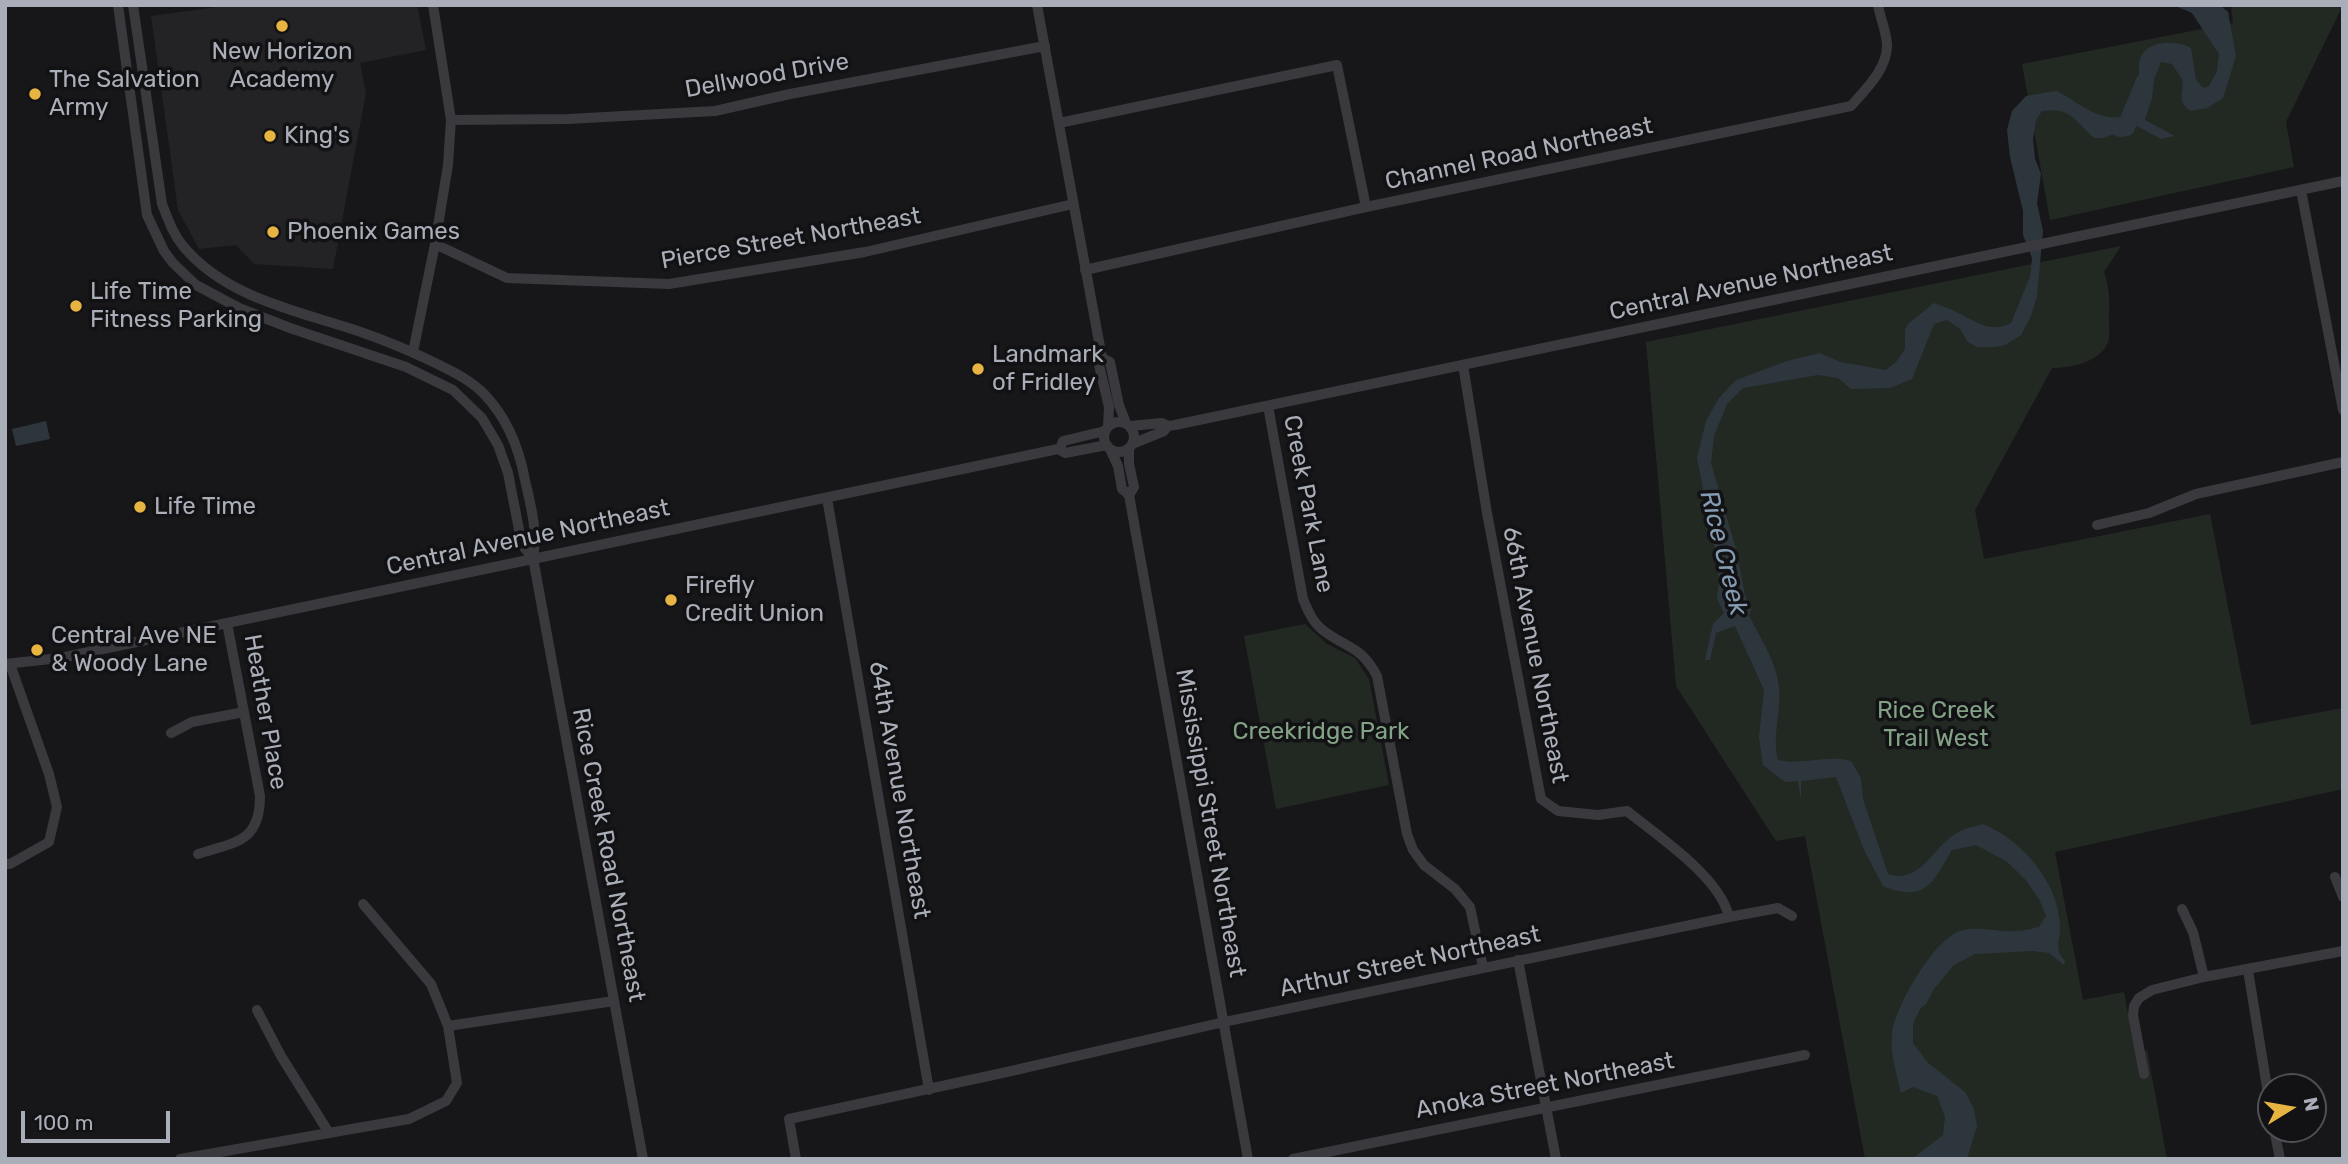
<!DOCTYPE html>
<html>
<head>
<meta charset="utf-8">
<style>
	body { margin:0 }
	#map { position:relative; width:2348px; height:1164px; overflow:hidden; background:#171719; font-family:Rubik,sans-serif }
	canvas { display:block }
	.frame { position:absolute; inset:0; border:7px solid #aaaeb8; pointer-events:none }
	.north { position:absolute; left:2257px; top:1073px; width:70px; height:70px; box-sizing:border-box; background:#121214; border:2px solid #4f5056; border-radius:50%; rotate:79deg; font-size:19px; font-weight:700; line-height:28px; text-align:center; color:#aaaeb8 }
	.north::after { content:''; display:block; margin:auto; width:24px; height:32px; background:#e7b441; clip-path:polygon(50% 0,100% 100%,50% 72%,0 100%) }
	.scale { position:absolute; left:21px; top:1111px; width:149px; height:32px; box-sizing:border-box; border:4px solid #aaaeb8; border-top:0; padding-left:9px; font-size:21px; line-height:24px; white-space:nowrap; color:#aaaeb8; -webkit-text-stroke:5px #121214; paint-order:stroke }
</style>
</head>
<body>
<div id="map">
<canvas width="2348" height="1164"></canvas>
<div class="frame"></div>
<div class="north">N</div>
<div class="scale">100 m</div>
</div>
<script>
const ctx = document.querySelector('canvas').getContext('2d');
ctx.lineJoin = 'round';
function fill(path, color) { ctx.fillStyle = color; ctx.fill(path, 'evenodd'); }
function trace(path, color, width, dash) { ctx.strokeStyle = color; ctx.lineWidth = width; ctx.lineCap = dash ? 'butt' : 'round'; ctx.setLineDash(dash || []); ctx.stroke(path); }
function drawText(font, color, halo, rows, align = 'center') {
  ctx.font = font + ' Rubik,sans-serif'; ctx.lineWidth = 7; ctx.setLineDash([]); ctx.textBaseline = 'middle'; ctx.strokeStyle = halo; ctx.fillStyle = color; for (const [text, x, y, turn = 0] of rows) {
    ctx.save(); ctx.translate(x, y); ctx.rotate((+turn || 0) * Math.PI / 180); ctx.textAlign = isNaN(turn) ? turn : align; if (halo) ctx.strokeText(text, 0, 0); ctx.fillText(text, 0, 0); ctx.restore();
  }
}
fill(new Path2D(`
	M 231,5 L 417,5 L 426,50 L 360,63 L 366,93 L 333,269 L 254,264 L 236,245 L 199,249 L 178,210 L 151,16 Z`), '#232326');
fill(new Path2D(`
	M 2231,5 L 2343,5 L 2286,122 L 2294,167 L 2050,220 L 2022,64 L 2233,23 Z
	M 2121,246 L 2104,272 C 2109,288 2110,299 2109,315 C 2108,323 2111,335 2108,342 C 2101,362 2070,368 2052,368 L 1975,510 L 1984,559 L 2210,514 L 2251,725 L 2343,708 L 2343,789 L 2055,852 L 2083,1000 L 2124,992 L 2135,1052 L 2147,1050 L 2167,1159 L 1865,1159 L 1805,836 L 1776,841 L 1676,686 L 1646,342 Z
	M 1305,624 L 1327,644 L 1355,658 L 1369,679 L 1389,785 L 1276,809 L 1244,636 Z`), '#222923');
fill(new Path2D(`
	M 2173,5 L 2220,5 L 2228,12 L 2236,56 L 2223,98 L 2207,108 L 2191,111 C 2175,100 2185,93 2182,80 C 2180,75 2175,69 2172,64 L 2161,62 L 2154,79 L 2152,98 L 2145,120 L 2175,136 L 2161,139 L 2137,126 L 2103,138 L 2094,138 C 2074,120 2071,107 2042,111 L 2036,120 L 2033,139 L 2035,159 L 2041,174 L 2037,203 L 2043,231 L 2037,296 L 2031,316 L 2021,335 L 2005,345 L 1996,347 L 1977,347 L 1968,342 L 1960,329 L 1947,320 L 1934,324 L 1912,379 L 1890,388 L 1851,389 L 1838,378 L 1818,375 L 1743,388 L 1727,404 L 1714,436 L 1711,463 L 1737,553 L 1745,596 L 1751,610 L 1749,616 C 1760,637 1777,663 1779,688 C 1781,712 1772,736 1778,760 C 1802,766 1827,754 1851,761 L 1861,778 L 1863,799 L 1888,874 C 1921,885 1933,846 1957,833 C 1964,828 1975,827 1983,824 C 2022,840 2058,882 2060,925 C 2061,940 2053,948 2065,961 L 2064,965 L 2049,953 L 2033,951 L 1975,954 L 1954,965 L 1934,989 L 1926,1004 L 1920,1009 L 1913,1024 L 1913,1043 L 1927,1062 L 1965,1092 L 1974,1109 L 1977,1126 L 1967,1159 L 1912,1159 L 1943,1135 L 1945,1117 L 1937,1096 L 1913,1087 L 1901,1093 C 1897,1074 1890,1054 1892,1034 C 1895,1007 1935,936 1963,930 C 1981,926 2000,933 2018,931 C 2025,931 2032,928 2039,927 L 2046,916 L 2039,899 L 2025,879 L 2006,861 L 1976,845 L 1952,850 C 1932,884 1925,903 1883,886 L 1864,850 L 1836,777 L 1801,781 L 1801,799 L 1798,781 L 1785,782 L 1763,765 L 1759,737 L 1764,690 L 1735,626 L 1716,633 L 1710,660 L 1705,660 L 1713,624 L 1724,613 L 1717,599 L 1719,581 L 1716,555 L 1697,458 L 1706,421 L 1719,398 L 1736,380 L 1787,361 L 1820,353 L 1840,362 L 1886,370 L 1897,361 L 1905,349 L 1905,330 L 1908,324 L 1934,303 C 1941,306 1949,308 1956,312 C 1977,321 1988,334 2011,323 L 2030,277 L 2032,258 L 2023,235 L 2023,211 L 2010,157 L 2007,130 L 2012,111 L 2026,96 L 2056,91 C 2074,99 2088,114 2109,117 C 2128,120 2139,105 2140,88 C 2141,80 2138,73 2139,66 C 2140,40 2174,39 2191,48 L 2196,80 L 2203,88 L 2209,86 L 2217,71 L 2219,54 L 2192,13 Z
	M 46,421 L 50,439 L 16,446 L 12,429 Z`), '#2e363d');
trace(new Path2D(`
	M 2120,128 L 2126,127 L 2145,81`), '#2e363d', 18);
trace(new Path2D(`
	M 118,5 L 147,215 L 164,251 L 173,263 L 196,285 L 239,308 L 290,328 L 406,367 L 453,390 L 482,418 L 498,445 L 508,473 L 522,545 L 533,558
	M 133,5 L 162,204 C 168,219 173,234 183,246 C 226,298 298,311 358,331 C 381,339 404,348 427,359 C 447,369 469,378 485,395 C 508,419 519,448 525,480 C 531,506 538,532 533,558 L 643,1159
	M 1037,5 L 1102,358 L 1099,365 L 1109,407 L 1108,427
	M 451,120 L 568,119 L 715,111 L 790,94 L 1045,46
	M 1059,123 L 1337,65 L 1366,207
	M 2301,190 L 2343,410
	M 435,244 L 507,278 L 669,284 L 865,252 L 1073,204
	M 1085,270 L 1366,207 L 1851,106 C 1866,89 1888,68 1887,44 C 1886,31 1880,17 1878,5
	M 413,352 L 435,244 L 448,165 L 451,120 L 433,5
	M 1102,358 L 1110,362 L 1119,405 L 1126,423
	M 1463,365 L 1487,513 L 1541,799 L 1558,811 L 1598,815 L 1627,811 C 1659,837 1720,877 1729,917
	M 1268,406 L 1303,599 C 1308,611 1313,623 1324,631 C 1348,649 1361,646 1377,676 L 1407,834 L 1413,850 L 1424,865 L 1455,889 L 1470,907 L 1483,967
	M1104 437a15 15 0 1 1 30 0a15 15 0 1 1-30 0Z
	M 1130,426 L 1162,423 L 1168,426 L 1175,425 L 2343,181
	M 1132,444 L 1164,431 L 1168,426
	M 1129,448 L 1129,464 L 1134,487 L 1129,495
	M 1060,449 L 1063,441 L 1105,431
	M 1110,449 L 1118,466 L 1122,489 L 1129,495 L 1248,1159
	M 827,498 L 929,1090
	M 2097,525 L 2149,513 L 2196,494 L 2343,462
	M 5,664 L 60,658 L 1058,449 L 1065,453 L 1107,445
	M 171,733 L 192,722 L 244,712
	M 198,854 C 236,842 260,842 260,796 L 227,623
	M 5,864 L 10,864 L 49,842 L 57,807 L 49,774 L 10,664
	M 2335,877 L 2343,897
	M 2182,909 L 2193,932 L 2204,977
	M 1518,960 L 1556,1159
	M 2248,970 L 2271,1112
	M 257,1010 L 281,1056 L 329,1133
	M 448,1026 L 614,1001
	M 2144,1074 L 2133,1015 L 2134,1006 L 2139,998 L 2152,990 L 2204,977 L 2343,951
	M 2274,1129 L 2280,1159
	M 180,1159 L 409,1119 L 446,1101 L 457,1083 L 448,1026 L 431,984 L 363,904
	M 796,1159 L 789,1119 L 1007,1072 L 1224,1022 L 1729,917 L 1778,908 L 1792,916
	M 1293,1159 L 1805,1055`), '#39393e', 10);
for (const [x, y, r, color] of [
	[282,26,7,"#e7b441"],
	[35,94,7,"#e7b441"],
	[270,136,7,"#e7b441"],
	[273,232,7,"#e7b441"],
	[76,306,7,"#e7b441"],
	[978,369,7,"#e7b441"],
	[140,507,7,"#e7b441"],
	[671,600,7,"#e7b441"],
	[37,650,7,"#e7b441"]
]) { const dot = new Path2D(); dot.arc(x, y, r, 0, 2 * Math.PI); ctx.fillStyle = color; ctx.fill(dot); trace(dot, '#121214', 2.5); }
drawText('24px', '#aaaeb8', '#121214', [
	["New Horizon",282,52,"center"],
	["Academy",282,80,"center"],
	["The Salvation",49,80],
	["Army",49,108],
	["King's",284,136],
	["Phoenix Games",287,232],
	["Life Time",90,292],
	["Fitness Parking",90,320],
	["Landmark",992,355],
	["of Fridley",992,383],
	["Life Time",154,507],
	["Firefly",685,586],
	["Credit Union",685,614],
	["Central Ave NE",51,636],
	["& Woody Lane",51,664]
], 'left');
drawText('24px', '#aaaeb8', '#121214', [
	["Dellwood Drive",767,76,-10],
	["Channel Road Northeast",1519,154,-12],
	["Pierce Street Northeast",791,239,-10],
	["Central Avenue Northeast",1751,283,-12],
	["Creek Park Lane",1308,504,79],
	["Central Avenue Northeast",528,538,-12],
	["66th Avenue Northeast",1535,655,79],
	["Heather Place",265,712,80],
	["64th Avenue Northeast",899,790,80],
	["Mississippi Street Northeast",1210,823,80],
	["Rice Creek Road Northeast",608,855,79],
	["Arthur Street Northeast",1410,962,-12],
	["Anoka Street Northeast",1545,1086,-11]
]);
drawText('24px', '#82a285', '#121214', [
	["Rice Creek",1936,711],
	["Trail West",1936,739],
	["Creekridge Park",1321,732]
]);
drawText('italic 26px', '#849bb1', '#121214', [
	["Rice Creek",1723,553,76]
]);
</script>
</body>
</html>
